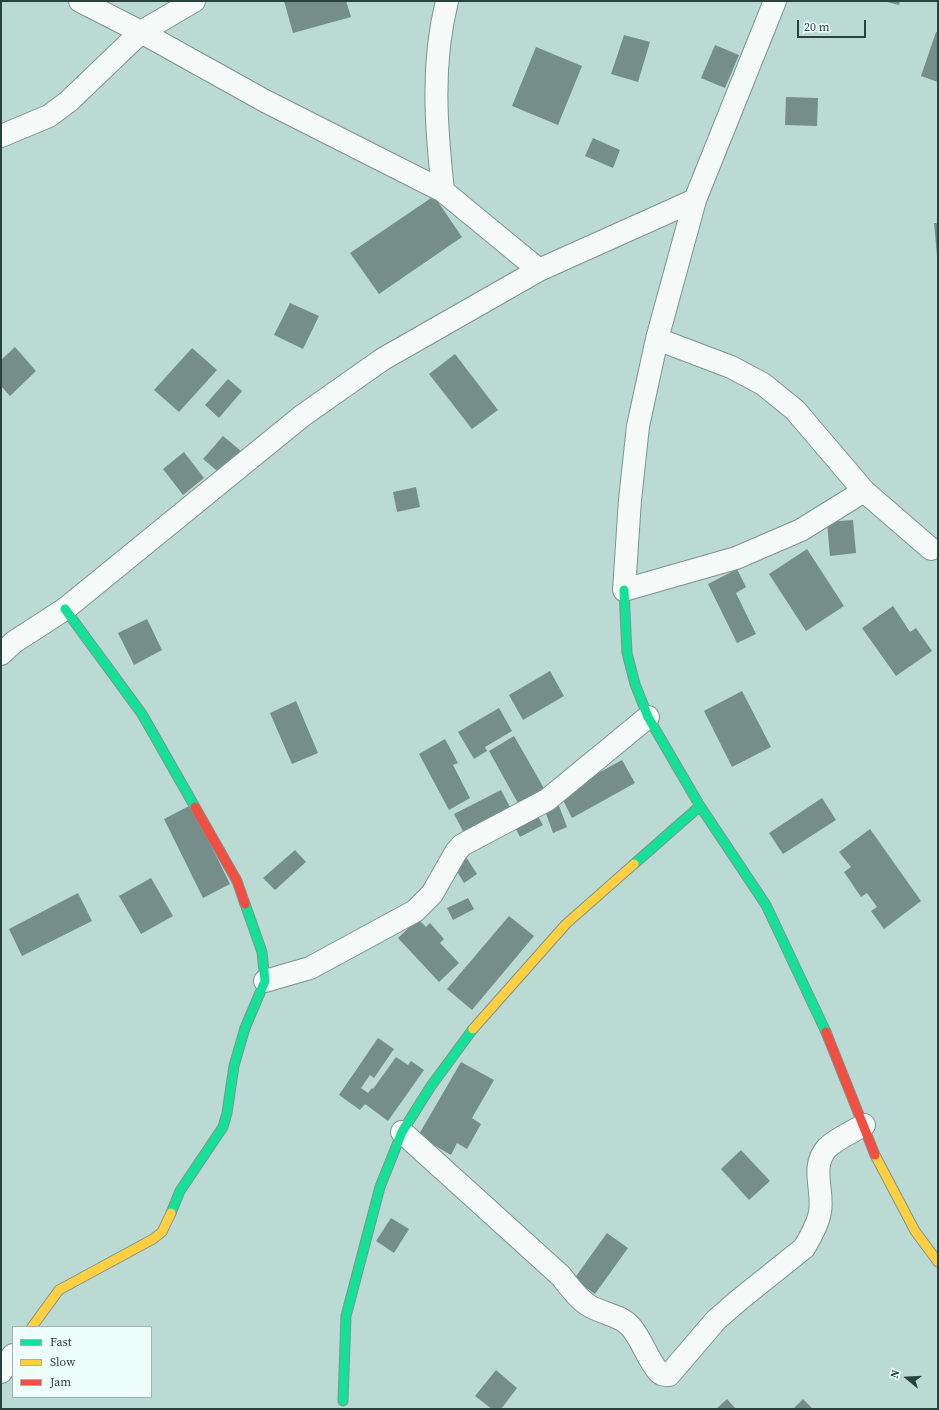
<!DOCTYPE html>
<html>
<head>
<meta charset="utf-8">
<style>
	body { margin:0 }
	#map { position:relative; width:939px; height:1410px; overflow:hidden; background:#badad3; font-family:"Source Serif 4",serif }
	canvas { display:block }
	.frame { position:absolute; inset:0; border:2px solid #29423d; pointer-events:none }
	.legend { position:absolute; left:12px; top:1326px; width:140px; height:72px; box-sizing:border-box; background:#eefffb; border:1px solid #9fb3af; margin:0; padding:5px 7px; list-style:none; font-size:12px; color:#29423d }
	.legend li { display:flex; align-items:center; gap:8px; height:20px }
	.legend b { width:20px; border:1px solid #9fb3af }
	.north { position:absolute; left:887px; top:1358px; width:40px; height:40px; -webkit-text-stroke:3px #eefffb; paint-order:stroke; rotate:288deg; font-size:11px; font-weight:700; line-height:16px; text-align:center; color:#29423d }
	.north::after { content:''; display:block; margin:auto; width:14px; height:18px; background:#29423d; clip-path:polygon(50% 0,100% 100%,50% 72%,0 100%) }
	.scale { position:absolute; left:797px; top:20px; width:69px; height:18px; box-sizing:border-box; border:2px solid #29423d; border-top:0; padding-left:5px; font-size:12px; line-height:14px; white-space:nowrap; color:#29423d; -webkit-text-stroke:3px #eefffb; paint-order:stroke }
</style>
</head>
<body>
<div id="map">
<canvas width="939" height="1410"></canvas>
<div class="frame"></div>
<ul class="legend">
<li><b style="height:5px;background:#16e098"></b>Fast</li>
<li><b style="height:5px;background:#ffcf43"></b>Slow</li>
<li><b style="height:5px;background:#f24e42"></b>Jam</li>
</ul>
<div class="north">N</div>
<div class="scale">20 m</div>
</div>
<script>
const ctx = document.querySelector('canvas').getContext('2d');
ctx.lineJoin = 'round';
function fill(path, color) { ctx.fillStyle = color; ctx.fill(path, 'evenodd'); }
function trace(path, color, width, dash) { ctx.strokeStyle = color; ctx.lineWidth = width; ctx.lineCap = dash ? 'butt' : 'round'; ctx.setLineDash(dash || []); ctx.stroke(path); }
fill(new Path2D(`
	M 284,1 L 346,1 L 351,17 L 293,33 Z
	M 883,1 L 900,1 L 899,5 Z
	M 936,32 L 938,33 L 938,82 L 921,76 Z
	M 624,35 L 650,42 L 638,82 L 611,74 Z
	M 715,45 L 739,55 L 725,88 L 701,78 Z
	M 536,47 L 582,66 L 558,125 L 512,106 Z
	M 786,97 L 818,98 L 817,126 L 785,125 Z
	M 593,138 L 620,150 L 613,168 L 585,156 Z
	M 434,196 L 462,237 L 379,294 L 350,253 Z
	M 934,223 L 938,223 L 938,255 L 937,255 Z
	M 290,303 L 319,316 L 303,349 L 274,335 Z
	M 15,347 L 36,371 L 10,396 L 1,386 L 1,360 Z
	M 192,348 L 217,370 L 179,412 L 154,390 Z
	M 455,354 L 498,410 L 472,429 L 429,374 Z
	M 228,379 L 242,391 L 219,418 L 205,405 Z
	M 223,436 L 241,451 L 222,475 L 203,459 Z
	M 184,452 L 204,478 L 183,495 L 163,469 Z
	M 416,487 L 420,507 L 397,512 L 393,492 Z
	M 853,520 L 856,553 L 830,556 L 827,522 Z
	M 807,549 L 844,606 L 806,631 L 769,574 Z
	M 737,569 L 746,587 L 736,593 L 756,634 L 737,643 L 708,584 Z
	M 893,606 L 910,632 L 916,628 L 932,651 L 896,676 L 862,628 Z
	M 147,619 L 162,650 L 134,665 L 118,633 Z
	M 550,671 L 564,696 L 523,720 L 509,695 Z
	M 742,691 L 771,747 L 732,767 L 704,711 Z
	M 296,701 L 318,753 L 292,764 L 270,713 Z
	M 499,708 L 512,731 L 485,747 L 487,751 L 474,759 L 458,732 Z
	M 514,736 L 545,790 L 519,805 L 489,751 Z
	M 445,739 L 458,763 L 453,765 L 470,798 L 449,810 L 419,754 Z
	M 622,760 L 635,783 L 572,818 L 560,794 Z
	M 501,790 L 511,809 L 464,833 L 454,814 Z
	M 822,798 L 836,820 L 783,854 L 769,833 Z
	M 191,805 L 230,884 L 203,898 L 164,819 Z
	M 559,806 L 567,827 L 553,833 L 545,811 Z
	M 536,813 L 543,825 L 520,837 L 514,825 Z
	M 870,829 L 921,901 L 884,929 L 871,911 L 877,907 L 867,893 L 861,897 L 844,872 L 851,867 L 839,852 Z
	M 295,850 L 306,862 L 275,890 L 263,878 Z
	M 466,857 L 477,874 L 464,883 L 453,865 Z
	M 151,878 L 173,916 L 141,934 L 119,896 Z
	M 78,893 L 92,921 L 22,956 L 9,929 Z
	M 468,898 L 474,909 L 453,920 L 447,908 Z
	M 509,916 L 534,936 L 472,1010 L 447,989 Z
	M 418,919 L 426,927 L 430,923 L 444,939 L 440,943 L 459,963 L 439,982 L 398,938 Z
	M 378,1038 L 394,1049 L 374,1078 L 370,1075 L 361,1088 L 368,1093 L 372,1088 L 373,1089 L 396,1057 L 408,1065 L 411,1061 L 424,1070 L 388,1121 L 365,1104 L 360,1110 L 339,1095 Z
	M 461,1062 L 494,1080 L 472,1118 L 481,1124 L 467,1149 L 457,1143 L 451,1155 L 418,1136 Z
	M 741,1150 L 770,1181 L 749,1200 L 721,1169 Z
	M 391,1218 L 409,1229 L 394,1253 L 376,1241 Z
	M 607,1233 L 628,1248 L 595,1294 L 574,1279 Z
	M 496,1370 L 517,1388 L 501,1409 L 492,1409 L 475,1396 Z
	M 727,1399 L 736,1409 L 716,1409 Z
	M 803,1399 L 813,1409 L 793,1409 Z`), '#758e89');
const street = new Path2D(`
	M 80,1 L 141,32 L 265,101 L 443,191
	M 447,1 C 431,65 436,126 443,191 L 539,270 L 695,200 L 775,1
	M 1,136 L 49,116 L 69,101 L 141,32 L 194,1
	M 695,200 L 657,339 L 731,367 L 763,384 L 795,410 L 864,491 L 931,549
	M 657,339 L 638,426 L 630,500 L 624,590 L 736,558 L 801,530 L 864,491
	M 1,654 L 14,642 L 65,609 L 302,416 L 383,359 L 539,270
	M 265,981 L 310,968 L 415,911 L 432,894 L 456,852 L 462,845 L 547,800 L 648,717
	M 402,1132 L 561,1276 C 569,1286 577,1298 588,1305 C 601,1314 620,1314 631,1327 C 642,1340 648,1360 658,1371 C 661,1375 665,1375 669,1375 L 716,1320 L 739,1300 L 804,1248 C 810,1238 818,1224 820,1212 C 824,1190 810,1167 827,1148 C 836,1139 852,1132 864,1125
	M 1,1372 L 13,1355`);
const fast = new Path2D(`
	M 624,590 L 627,653 L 635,684 L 648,717 L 700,806 L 766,905 L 826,1032
	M 65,609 L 142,714 L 195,807
	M 634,864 L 700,806
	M 171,1213 L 180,1191 L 223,1127 L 227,1113 L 234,1066 L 245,1028 L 265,981 L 262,952 L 245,904
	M 343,1401 L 346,1316 L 380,1187 L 402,1132 L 431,1086 L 473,1029`);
const slow = new Path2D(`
	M 473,1029 L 566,924 L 634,864
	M 875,1155 L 915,1231 L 938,1262
	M 32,1327 L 59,1290 L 153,1239 L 162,1232 L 171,1213`);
const jam = new Path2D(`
	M 195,807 L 237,881 L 245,904
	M 826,1032 L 875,1155`);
trace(street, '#7b958f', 24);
trace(fast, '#7b958f', 11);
trace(slow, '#7b958f', 11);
trace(jam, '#7b958f', 11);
trace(street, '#f5f9f8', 22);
trace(fast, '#16e098', 9);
trace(slow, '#ffcf43', 9);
trace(jam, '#f24e42', 9);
</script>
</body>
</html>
